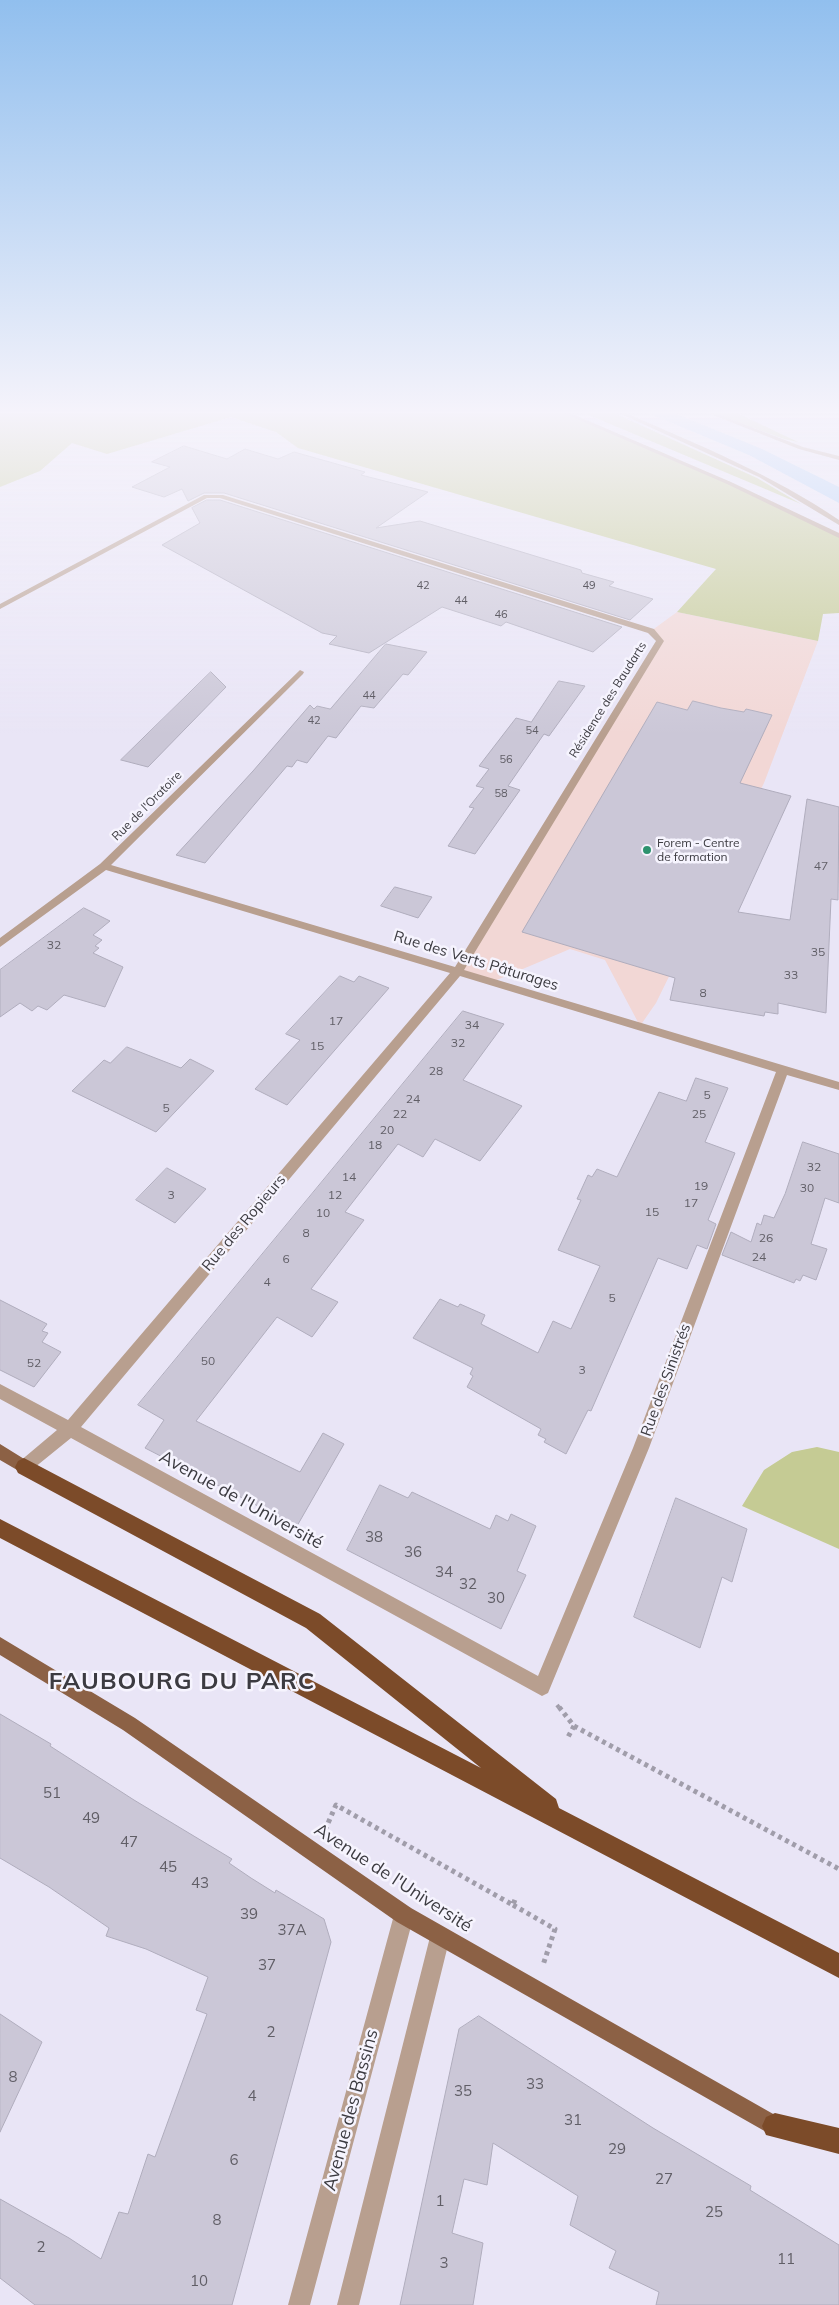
<!DOCTYPE html>
<html>
<head>
<meta charset="utf-8">
<style>
	body { margin:0 }
	canvas { display:block; background:#e9e5f6 }
</style>
</head>
<body>
<canvas width="839" height="2305"></canvas>
<script>
const ctx = document.querySelector('canvas').getContext('2d');
ctx.lineJoin = 'round';
function fill(path, color) { ctx.fillStyle = color; ctx.fill(path, 'evenodd'); }
function trace(path, color, width, dash) { ctx.strokeStyle = color; ctx.lineWidth = width; ctx.lineCap = dash ? 'butt' : 'round'; ctx.setLineDash(dash || []); ctx.stroke(path); }
function drawText(font, color, halo, rows, align = 'center') {
  ctx.font = font + ' Mulish,sans-serif'; ctx.lineWidth = 5; ctx.setLineDash([]); ctx.textBaseline = 'middle'; ctx.strokeStyle = halo; ctx.fillStyle = color; for (const [text, x, y, turn = 0] of rows) {
    ctx.save(); ctx.translate(x, y); ctx.rotate((+turn || 0) * Math.PI / 180); ctx.textAlign = isNaN(turn) ? turn : align; if (halo) ctx.strokeText(text, 0, 0); ctx.fillText(text, 0, 0); ctx.restore();
  }
}
fill(new Path2D(`
	M 677,612 L 818,641 L 764,783 L 656,1003 L 640,1026 L 605,960 L 570,949 L 492,982 L 457,972 L 659,641 L 651,631 Z`), '#f2d7d5');
fill(new Path2D(`
	M 0,413 L 564,413 L 659,451 L 839,536 L 839,613 L 823,614 L 818,641 L 677,612 L 716,569 L 298,448 L 276,432 L 231,417 L 107,454 L 72,443 L 40,471 L 0,487 Z
	M 584,413 L 614,413 L 757,478 L 801,504 Z
	M 713,413 L 737,413 L 798,442 L 784,439 Z
	M 817,1447 L 839,1452 L 839,1549 L 742,1506 L 764,1470 L 792,1452 Z`), '#c5cb94');
fill(new Path2D(`
	M 648,413 L 674,413 L 762,449 L 839,487 L 839,503 L 749,455 Z`), '#aecff7');
const building = new Path2D(`
	M 184,446 L 227,459 L 245,449 L 278,459 L 294,452 L 365,472 L 361,475 L 428,492 L 376,528 L 420,521 L 581,570 L 582,573 L 614,582 L 609,586 L 653,599 L 630,620 L 224,493 L 204,493 L 188,501 L 182,489 L 164,497 L 132,487 L 170,467 L 152,462 Z
	M 207,500 L 220,500 L 622,627 L 593,652 L 506,622 L 501,626 L 442,607 L 369,653 L 329,644 L 337,636 L 322,633 L 162,545 L 200,523 L 192,508 Z
	M 386,644 L 427,652 L 408,675 L 403,674 L 374,708 L 361,706 L 336,738 L 328,736 L 307,763 L 297,760 L 292,767 L 287,766 L 205,863 L 176,855 L 253,771 L 310,705 L 314,709 L 317,706 L 330,709 Z
	M 211,672 L 226,687 L 148,767 L 121,760 Z
	M 559,681 L 585,686 L 549,736 L 544,734 L 508,786 L 520,790 L 475,854 L 448,846 L 474,808 L 469,807 L 484,788 L 476,786 L 489,769 L 479,766 L 516,718 L 531,722 Z
	M 693,701 L 721,708 L 744,712 L 746,709 L 772,715 L 740,783 L 791,796 L 738,912 L 790,920 L 807,799 L 839,807 L 838,900 L 831,899 L 826,1013 L 778,1003 L 778,1014 L 765,1012 L 764,1016 L 670,1000 L 675,978 L 522,932 L 657,702 L 687,710 Z
	M 395,887 L 432,897 L 418,918 L 381,906 Z
	M 84,908 L 110,921 L 93,935 L 102,940 L 95,946 L 99,948 L 93,953 L 123,967 L 105,1007 L 64,995 L 47,1010 L 38,1006 L 32,1011 L 20,1003 L 0,1017 L 0,970 Z
	M 340,976 L 354,982 L 359,976 L 389,988 L 287,1105 L 255,1089 L 300,1040 L 286,1034 Z
	M 463,1011 L 504,1024 L 463,1080 L 522,1106 L 480,1161 L 435,1139 L 423,1157 L 398,1144 L 345,1212 L 364,1220 L 311,1289 L 338,1302 L 312,1337 L 277,1317 L 196,1421 L 300,1472 L 323,1433 L 344,1444 L 297,1526 L 145,1448 L 164,1420 L 138,1405 Z
	M 127,1047 L 181,1068 L 190,1059 L 214,1071 L 156,1132 L 72,1091 L 104,1060 L 110,1063 Z
	M 696,1078 L 728,1088 L 705,1142 L 735,1153 L 708,1220 L 716,1224 L 707,1249 L 697,1245 L 687,1269 L 658,1258 L 591,1411 L 588,1410 L 566,1454 L 544,1442 L 546,1439 L 538,1435 L 541,1429 L 467,1387 L 473,1376 L 470,1374 L 473,1368 L 413,1338 L 440,1299 L 458,1307 L 460,1304 L 485,1315 L 481,1324 L 538,1353 L 553,1321 L 571,1329 L 600,1266 L 558,1250 L 581,1200 L 577,1199 L 588,1175 L 592,1177 L 597,1169 L 617,1177 L 659,1092 L 686,1101 Z
	M 803,1142 L 839,1154 L 839,1203 L 825,1198 L 811,1244 L 827,1249 L 816,1280 L 803,1275 L 800,1281 L 796,1279 L 794,1283 L 722,1255 L 731,1232 L 751,1242 L 757,1223 L 761,1225 L 764,1215 L 774,1218 L 785,1194 Z
	M 167,1168 L 206,1189 L 175,1223 L 136,1200 Z
	M 0,1300 L 47,1324 L 42,1331 L 48,1333 L 42,1342 L 61,1352 L 34,1387 L 0,1370 Z
	M 380,1485 L 408,1498 L 412,1492 L 490,1529 L 496,1515 L 508,1521 L 511,1514 L 536,1526 L 517,1571 L 526,1575 L 501,1629 L 347,1550 Z
	M 676,1498 L 747,1529 L 732,1582 L 722,1577 L 700,1648 L 634,1617 Z
	M 0,1714 L 51,1744 L 50,1746 L 134,1800 L 232,1859 L 229,1863 L 251,1878 L 275,1893 L 276,1890 L 324,1919 L 331,1942 L 232,2305 L 35,2305 L 0,2278 L 0,2199 L 69,2238 L 101,2259 L 119,2212 L 128,2214 L 148,2154 L 155,2157 L 207,2014 L 196,2010 L 208,1977 L 146,1949 L 106,1936 L 109,1928 L 49,1887 L 0,1858 Z
	M 0,2014 L 42,2042 L 0,2132 Z
	M 479,2016 L 653,2128 L 751,2186 L 750,2190 L 839,2245 L 839,2305 L 656,2305 L 659,2292 L 609,2268 L 616,2251 L 570,2225 L 578,2196 L 493,2143 L 487,2185 L 464,2179 L 452,2233 L 483,2243 L 473,2305 L 400,2305 L 459,2029 Z`);
fill(building, '#cbc7d7');
trace(building, '#b0adbd', 1);
trace(new Path2D(`
	M 557,1705 L 560,1709`), '#a09daa', 4, [3, 3]);
trace(new Path2D(`
	M 559,1707 L 574,1726 L 568,1737
	M 574,1726 L 839,1869
	M 325,1830 L 336,1805 L 513,1905 L 516,1897
	M 513,1905 L 555,1929 L 543,1965`), '#a09daa', 5, [4, 4]);
fill(new Path2D(`
	M 563,413 L 570,413 L 731,482 L 839,533 L 839,538 L 727,484 Z
	M 619,413 L 626,413 C 699,445 773,475 839,520 L 839,525 L 759,477 Z
	M 708,413 L 715,413 L 803,447 L 839,456 L 839,460 L 799,449 Z
	M 204,495 L 223,495 L 654,629 L 664,641 L 464,970 L 839,1082 L 839,1090 L 787,1075 L 649,1448 L 548,1693 L 542,1696 L 71,1438 L 29,1472 L 24,1474 L 19,1472 L 16,1467 L 19,1462 L 57,1430 L 0,1399 L 0,1384 L 68,1420 L 450,973 L 106,870 L 0,947 L 0,938 L 100,864 L 300,670 L 304,672 L 303,674 L 111,865 L 455,967 L 656,641 L 648,633 L 220,498 L 207,498 L 0,609 L 0,604 ZM 460,976 L 776,1072 L 633,1448 L 538,1676 L 81,1427 Z
	M 404,1905 L 411,1908 L 414,1915 L 310,2305 L 288,2305 L 394,1915 L 397,1908 Z
	M 440,1927 L 447,1930 L 450,1937 L 359,2305 L 337,2305 L 430,1937 L 433,1930 Z`), '#b89f8f');
fill(new Path2D(`
	M 0,1444 L 29,1462 L 32,1467 L 29,1472 L 24,1474 L 0,1460 Z
	M 0,1637 L 135,1718 L 411,1908 L 782,2119 L 785,2126 L 782,2133 L 775,2136 L 768,2133 L 397,1922 L 123,1730 L 0,1655 Z`), '#8c6145');
fill(new Path2D(`
	M 24,1458 L 320,1614 L 556,1799 L 559,1808 L 839,1953 L 839,1978 L 0,1538 L 0,1519 L 481,1768 L 306,1628 L 18,1473 L 15,1467 L 18,1461 Z
	M 775,2113 L 839,2128 L 839,2154 L 766,2135 L 762,2126 L 766,2117 Z`), '#7c4b29');
const sky = ctx.createLinearGradient(0, 0, 0, 735);
sky.addColorStop(0, '#91bfee');
sky.addColorStop(0.56, '#f5f3fb');
sky.addColorStop(1, '#f5f3fb00');
ctx.fillStyle = sky;
ctx.fillRect(0, 0, 839, 735);
for (const [x, y, r, color] of [
	[647,850,5,"#2d926e"]
]) { const dot = new Path2D(); dot.arc(x, y, r, 0, 2 * Math.PI); ctx.fillStyle = color; ctx.fill(dot); trace(dot, '#f6f4fe', 2); }
drawText('11px', '#605e66', null, [
	["42",423,586],
	["49",589,586],
	["44",461,601],
	["46",501,615],
	["44",369,696],
	["42",314,721],
	["54",532,731],
	["56",506,760],
	["58",501,794]
]);
drawText('12px', '#3c3b41', '#f6f4fe', [
	["Résidence des Baudarts",608,700,-58],
	["Rue de l'Oratoire",147,806,-45]
]);
drawText('12px', '#3c3b41', '#f6f4fe', [
	["Forem - Centre",657,843],
	["de formation",657,857]
], 'left');
drawText('12px', '#605e66', null, [
	["47",821,866],
	["32",54,945],
	["35",818,952],
	["33",791,975],
	["8",703,993],
	["17",336,1021],
	["34",472,1025],
	["32",458,1043],
	["15",317,1046],
	["28",436,1071],
	["5",707,1095],
	["24",413,1099],
	["5",166,1108],
	["22",400,1114],
	["25",699,1114],
	["20",387,1130],
	["18",375,1145],
	["32",814,1167],
	["14",349,1177],
	["19",701,1186],
	["30",807,1188],
	["3",171,1195],
	["12",335,1195],
	["17",691,1203],
	["15",652,1212],
	["10",323,1213],
	["8",306,1233],
	["26",766,1238],
	["24",759,1257],
	["6",286,1259],
	["4",267,1282],
	["5",612,1298],
	["50",208,1361],
	["52",34,1363],
	["3",582,1370]
]);
drawText('15px', '#3c3b41', '#f6f4fe', [
	["Rue des Verts Pâturages",476,961,17],
	["Rue des Ropieurs",244,1223,-50],
	["Rue des Sinistrés",666,1380,-70]
]);
drawText('15px', '#605e66', null, [
	["38",374,1537],
	["36",413,1552],
	["34",444,1572],
	["32",468,1584],
	["30",496,1598],
	["51",52,1793],
	["49",91,1818],
	["47",129,1842],
	["45",168,1867],
	["43",200,1883],
	["39",249,1914],
	["37A",292,1930],
	["37",267,1965],
	["2",271,2032],
	["8",13,2077],
	["33",535,2084],
	["35",463,2091],
	["4",252,2096],
	["31",573,2120],
	["29",617,2149],
	["6",234,2160],
	["27",664,2179],
	["1",440,2201],
	["25",714,2212],
	["8",217,2220],
	["2",41,2247],
	["11",786,2259],
	["3",444,2263],
	["10",199,2281]
]);
drawText('18px', '#3c3b41', '#f6f4fe', [
	["Avenue de l'Université",241,1500,29],
	["Avenue de l'Université",393,1878,33],
	["Avenue des Bassins",351,2110,-75]
]);
ctx.letterSpacing = '1px';
drawText('bold 24px', '#3c3b41', '#f6f4fe', [
	["FAUBOURG DU PARC",182,1682]
]);
ctx.letterSpacing = '0px';
</script>
</body>
</html>
